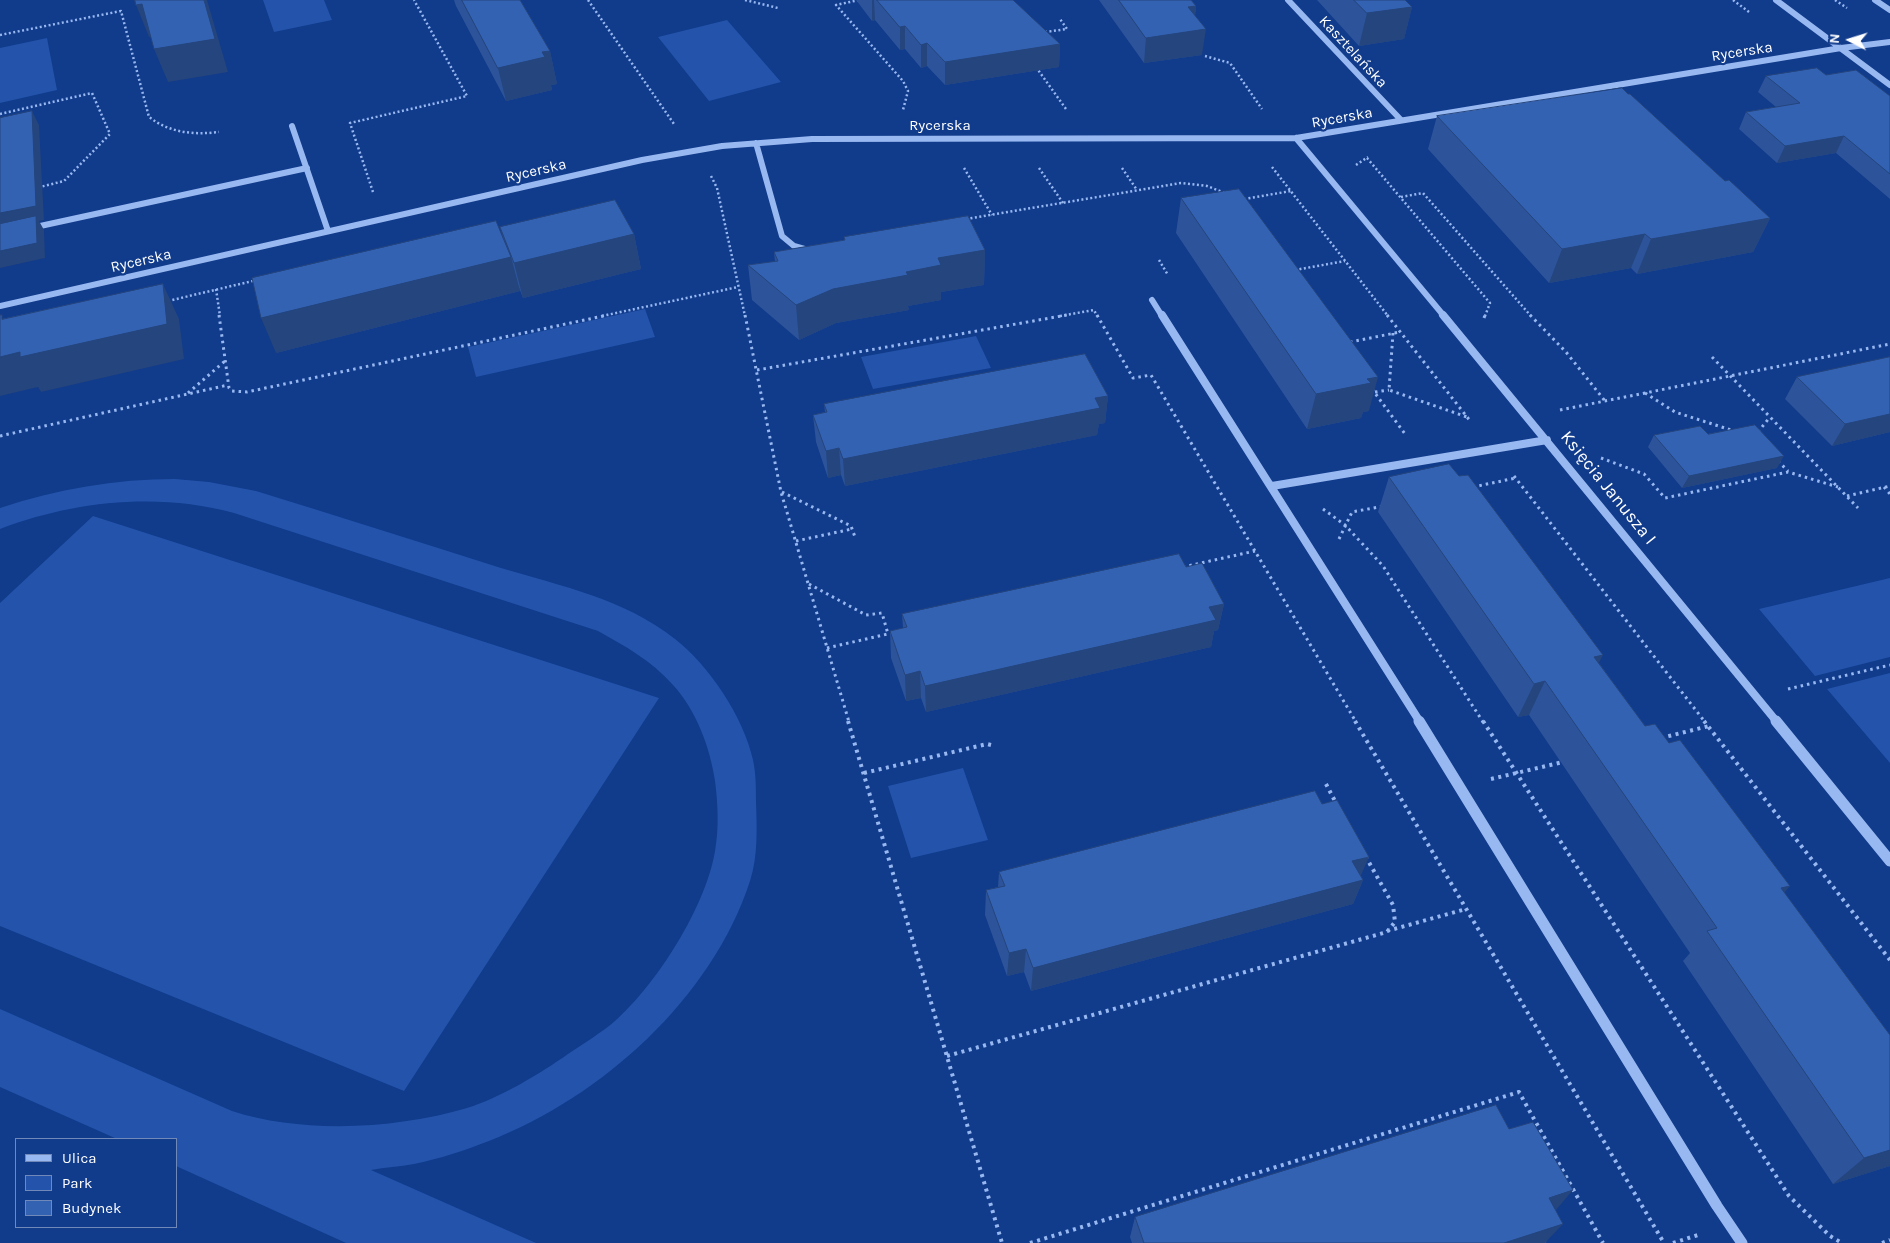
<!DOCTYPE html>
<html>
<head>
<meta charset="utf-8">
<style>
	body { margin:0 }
	#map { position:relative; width:1890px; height:1243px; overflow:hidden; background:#113b8b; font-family:Karla,sans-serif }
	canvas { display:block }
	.legend { position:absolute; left:15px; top:1138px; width:162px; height:90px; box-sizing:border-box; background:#113b8b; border:1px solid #7089b9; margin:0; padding:6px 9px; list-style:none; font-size:15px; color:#fff }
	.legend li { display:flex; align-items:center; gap:10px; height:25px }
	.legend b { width:25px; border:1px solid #7089b9 }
	.north { position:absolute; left:1825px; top:15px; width:50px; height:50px; -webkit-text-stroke:4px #113b8b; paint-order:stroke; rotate:275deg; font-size:14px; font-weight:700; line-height:20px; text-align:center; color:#fff }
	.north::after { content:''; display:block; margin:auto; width:18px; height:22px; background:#fff; clip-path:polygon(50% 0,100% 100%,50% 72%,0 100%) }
</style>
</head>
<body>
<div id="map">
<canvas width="1890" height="1243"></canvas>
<ul class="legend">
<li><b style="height:6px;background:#98b8f1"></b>Ulica</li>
<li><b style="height:14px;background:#2353aa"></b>Park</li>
<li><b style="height:14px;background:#3462b3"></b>Budynek</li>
</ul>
<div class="north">N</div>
</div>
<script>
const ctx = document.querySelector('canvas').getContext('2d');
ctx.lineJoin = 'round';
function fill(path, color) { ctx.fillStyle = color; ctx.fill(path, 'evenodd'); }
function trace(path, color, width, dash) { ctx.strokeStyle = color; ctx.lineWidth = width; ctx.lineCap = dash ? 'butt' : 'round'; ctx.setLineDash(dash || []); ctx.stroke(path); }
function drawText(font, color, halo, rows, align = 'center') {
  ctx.font = font + ' Karla,sans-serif'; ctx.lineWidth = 4.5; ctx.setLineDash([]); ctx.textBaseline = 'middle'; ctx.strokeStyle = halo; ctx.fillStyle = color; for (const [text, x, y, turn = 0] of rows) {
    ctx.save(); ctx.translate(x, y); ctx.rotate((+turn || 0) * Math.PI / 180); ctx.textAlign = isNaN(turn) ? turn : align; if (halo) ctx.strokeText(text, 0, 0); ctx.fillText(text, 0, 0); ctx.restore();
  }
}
fill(new Path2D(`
	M 263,0 L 324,0 L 332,20 L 274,32 Z
	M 727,20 L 781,82 L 709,101 L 658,37 Z
	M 47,38 L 57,90 L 0,103 L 0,48 Z
	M 645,309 L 655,337 L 476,377 L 468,347 Z
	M 976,336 L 991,368 L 873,389 L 861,357 Z
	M 175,479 L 209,482 L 256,491 C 338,516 419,542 501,568 C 561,586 625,599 675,639 C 709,665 744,718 753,760 C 756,773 756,789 756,802 C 757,828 758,857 750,881 C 712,998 602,1097 489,1141 C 466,1150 439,1159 414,1164 C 400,1167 385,1167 371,1170 L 536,1243 L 346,1243 L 176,1166 L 176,1139 L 117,1139 L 0,1087 L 0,1009 L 232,1111 C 303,1134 396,1129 467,1108 C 500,1098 541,1073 568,1054 C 584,1043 601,1033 615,1021 C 657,984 706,906 715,851 C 719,828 718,805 715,781 C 710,747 696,710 673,685 C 652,661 625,646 598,631 L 234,513 C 158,492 73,501 0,529 L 0,508 C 57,489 115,479 175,479 Z
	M 93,516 L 659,698 L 404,1091 L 0,926 L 0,603 Z
	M 1890,578 L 1890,657 L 1815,676 L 1759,609 Z
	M 1890,673 L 1890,763 L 1827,689 Z
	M 963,768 L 988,840 L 911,858 L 888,786 Z`), '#2353aa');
trace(new Path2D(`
	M 588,0 L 674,124
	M 745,0 L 778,8
	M 859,0 L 836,5 L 903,81 L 908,91 L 903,110
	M 1733,0 L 1749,12
	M 1835,0 L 1847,8
	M 1045,32 L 1067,29 L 1060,19
	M 0,35 L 121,11 L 149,117 C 170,133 194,135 219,132
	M 1205,56 L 1230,63 L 1262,109
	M 1036,67 L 1066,109
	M 0,114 L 92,93 L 110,134 L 64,181 L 40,187
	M 1367,158 L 1490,303 L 1485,316
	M 1356,165 L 1368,157
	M 1272,167 L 1388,316
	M 964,168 L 992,215
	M 1039,168 L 1063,203
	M 1122,168 L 1137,190
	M 711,176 L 717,188 L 745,316
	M 373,192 L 350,123 L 467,96 L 414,0
	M 1401,197 L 1423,193 L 1531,316
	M 1244,199 L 1291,191
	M 966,219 L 1181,183 L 1207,186 L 1225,193
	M 1159,260 L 1168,275
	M 1295,270 L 1345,261
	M 216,289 L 220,316
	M 168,301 L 257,280
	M 602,316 L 738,287
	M 1060,316 L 1094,310 L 1097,316`), '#98b8f1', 2.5, [2, 2.5]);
trace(new Path2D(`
	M 219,315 L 229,388 L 232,391 L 247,392 L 608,315
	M 745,315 L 781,492 L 849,722
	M 1097,315 L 1133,378 L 1151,375 L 1356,722
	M 1387,315 L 1471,422
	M 1530,315 L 1566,352 L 1605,401
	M 1484,318 L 1485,315
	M 1393,333 L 1389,390 L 1467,417
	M 1350,342 L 1400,332
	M 1712,357 L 1858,508
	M 757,370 L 1067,315
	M 1372,389 L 1405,434
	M 1375,392 L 1389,390
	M 188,393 L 225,361
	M 1645,393 L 1675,412 L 1734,431
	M 1560,410 L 1890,344
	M 1758,432 L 1770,417
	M 0,436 L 228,385
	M 1601,458 L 1644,474 L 1665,498 L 1788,472 L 1838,487
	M 1778,461 L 1788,471
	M 1514,476 L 1705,722
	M 1473,487 L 1516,478
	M 1884,487 L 1890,494
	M 782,492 L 851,526 L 855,537
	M 1847,496 L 1890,486
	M 1323,509 L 1345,525 L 1383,566 L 1483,722
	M 1339,539 L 1352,512 L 1384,506
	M 796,541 L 852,529
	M 1183,567 L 1255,551
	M 809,584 L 866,615 L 882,613 L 888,634
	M 827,648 L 892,633
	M 1788,689 L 1890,665`), '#98b8f1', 3, [2.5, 4]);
trace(new Path2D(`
	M 848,721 L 1002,1243
	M 1355,721 L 1664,1243
	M 1483,721 L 1789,1196 L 1830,1236 L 1842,1243
	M 1704,721 L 1890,960
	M 1661,738 L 1709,726
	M 864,773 L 987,744 L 991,745
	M 1491,779 L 1563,762
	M 1326,784 L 1336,803
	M 1387,931 L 1466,909
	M 947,1056 L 1387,932 L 1395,922 L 1393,905 L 1366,857
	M 1030,1243 L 1519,1092 L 1603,1243
	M 1673,1243 L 1698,1235
	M 1882,1243 L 1890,1240`), '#98b8f1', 4, [3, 4.5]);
trace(new Path2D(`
	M 1288,0 L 1401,120
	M 1776,0 L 1890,85
	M 1875,0 L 1890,10
	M 292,126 L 328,231
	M 1296,138 L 1444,316
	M 756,143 L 782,236 L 794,246 L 808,250
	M 31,228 L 307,168
	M 1152,300 L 1162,316
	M 0,306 L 642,160 L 722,146 L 812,139 L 1296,138 L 1841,48 L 1890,42`), '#98b8f1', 6);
trace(new Path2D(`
	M 1162,315 L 1420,722
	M 1443,315 L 1777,722
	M 1272,486 L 1547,440`), '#98b8f1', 8);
trace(new Path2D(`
	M 1419,721 L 1717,1206 L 1742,1243
	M 1776,721 L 1890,861`), '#98b8f1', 11);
fill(new Path2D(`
	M 454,0 L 520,0 L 550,51 L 557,84 L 551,85 L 552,90 L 506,101 L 456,6 Z
	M 856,0 L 1013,0 L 1060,44 L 1059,67 L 945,85 L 927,66 L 921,68 L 905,49 L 900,50 L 875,20 L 872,21 Z
	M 1099,0 L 1191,0 L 1196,6 L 1195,16 L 1202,55 L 1144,63 Z
	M 1317,0 L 1405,0 L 1412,7 L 1404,39 L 1359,46 Z
	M 1826,75 L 1890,96 L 1890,199 L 1836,153 L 1777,163 L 1739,129 L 1746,112 L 1776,107 L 1758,92 L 1766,76 Z
	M 1437,116 L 1725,181 L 1770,218 L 1753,252 L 1637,274 L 1631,268 L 1549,283 L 1428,149 Z
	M 1181,198 L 1369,411 L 1363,412 L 1361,418 L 1307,429 L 1176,233 Z
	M 500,227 L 634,234 L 641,269 L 523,298 L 518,285 L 520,291 L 276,353 L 503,239 Z
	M 844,237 L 985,250 L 984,285 L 941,292 L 941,300 L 908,306 L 909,310 L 836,323 L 799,340 L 752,300 L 748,265 L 775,262 L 774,252 L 844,240 Z
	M 1890,357 L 1890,432 L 1832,446 L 1785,399 L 1797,377 Z
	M 1108,396 L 1105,423 L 1099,424 L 1097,435 L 845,486 L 841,475 L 828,478 L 816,442 L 813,415 L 825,412 L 824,404 Z
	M 1708,434 L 1777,468 L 1682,488 L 1648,447 L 1654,435 Z
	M 1389,477 L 1599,663 L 1645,726 L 1784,893 L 1890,1166 L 1833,1184 L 1683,961 L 1690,953 L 1529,715 L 1518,717 L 1378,512 Z
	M 1186,567 L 1224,604 L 1218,630 L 1214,631 L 1211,647 L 926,712 L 921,698 L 906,701 L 891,658 L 890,631 L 903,628 L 902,614 Z
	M 999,872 L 1361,876 L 1363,880 L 1353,904 L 1031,991 L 1024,972 L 1007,976 L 985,915 L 986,890 L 998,887 Z
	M 1556,1210 L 1546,1243 L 1132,1243 L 1130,1237 L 1135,1217 Z`), '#2d549a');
fill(new Path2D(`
	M 204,0 L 207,0 L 228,72 L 168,82 L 154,49 Z
	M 872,0 L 874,0 L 875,20 L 872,21 Z
	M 142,4 L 155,36 L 149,37 L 136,5 Z
	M 1196,6 L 1193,31 L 1188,7 Z
	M 1412,7 L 1404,39 L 1359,46 L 1367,13 Z
	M 905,26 L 905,49 L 900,50 L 900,27 Z
	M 1206,29 L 1202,55 L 1144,63 L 1146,38 Z
	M 927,43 L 927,66 L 921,68 L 921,45 Z
	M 1060,44 L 1059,67 L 945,85 L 945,62 Z
	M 550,51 L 557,84 L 551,85 L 552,90 L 506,101 L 498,68 L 542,52 Z
	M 32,111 L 39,125 L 44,220 L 39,221 L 44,230 L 45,258 L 0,268 L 0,213 Z
	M 1844,136 L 1836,153 L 1777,163 L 1785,146 Z
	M 1770,218 L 1753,252 L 1637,274 L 1651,239 Z
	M 634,234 L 641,269 L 523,298 L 514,263 Z
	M 1645,234 L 1631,268 L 1549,283 L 1562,249 Z
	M 985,250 L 984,285 L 941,292 L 941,300 L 908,306 L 909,310 L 836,323 L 799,340 L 796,305 L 833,289 L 906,272 L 938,258 Z
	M 511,257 L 520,291 L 276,353 L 261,318 Z
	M 163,284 L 179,319 L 184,359 L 41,392 L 38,387 L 0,396 L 0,357 Z
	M 1378,377 L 1369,411 L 1363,412 L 1361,418 L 1307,429 L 1316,394 L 1367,379 Z
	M 1108,396 L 1105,423 L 1099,424 L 1097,435 L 845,486 L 843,459 L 1095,398 Z
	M 1890,414 L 1890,432 L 1832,446 L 1845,424 Z
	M 839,448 L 841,475 L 828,478 L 826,451 Z
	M 1784,456 L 1777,468 L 1682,488 L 1689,476 Z
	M 1224,604 L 1218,630 L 1214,631 L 1211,647 L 926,712 L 925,686 L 1209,607 Z
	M 1603,655 L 1586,688 L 1594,657 Z
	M 920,671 L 921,698 L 906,701 L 905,675 Z
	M 1545,681 L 1529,715 L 1518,717 L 1534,684 Z
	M 1369,857 L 1359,880 L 1363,880 L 1353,904 L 1031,991 L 1033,968 L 1352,861 Z
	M 1790,886 L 1764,917 L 1781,888 Z
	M 1026,949 L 1024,972 L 1007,976 L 1009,953 Z
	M 1890,1150 L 1890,1166 L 1833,1184 L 1864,1158 Z
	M 1573,1190 L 1556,1210 L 1549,1198 Z
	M 1563,1224 L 1545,1243 L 1504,1243 Z`), '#24457d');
const building = new Path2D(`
	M 135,0 L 204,0 L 215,39 L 154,49 L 142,4 L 136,5 Z
	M 462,0 L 520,0 L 550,51 L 542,52 L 545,57 L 498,68 Z
	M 877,0 L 1013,0 L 1060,44 L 945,62 L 927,43 L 921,45 L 905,26 L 900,27 Z
	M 1119,0 L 1191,0 L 1196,6 L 1188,7 L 1206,29 L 1146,38 Z
	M 1354,0 L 1405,0 L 1412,7 L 1367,13 Z
	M 1817,68 L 1826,75 L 1856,70 L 1890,96 L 1890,174 L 1844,136 L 1785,146 L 1746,112 L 1800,103 L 1766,76 Z
	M 1622,88 L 1628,94 L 1630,94 L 1725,181 L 1729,180 L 1770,218 L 1651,239 L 1645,234 L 1562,249 L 1437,116 Z
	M 32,111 L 36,206 L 0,213 L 0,118 Z
	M 1239,189 L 1378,377 L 1367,379 L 1371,383 L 1316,394 L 1181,198 Z
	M 615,200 L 634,234 L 514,263 L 500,227 Z
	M 36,216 L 37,243 L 0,251 L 0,224 Z
	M 968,216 L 985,250 L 938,258 L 941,265 L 906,272 L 908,275 L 833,289 L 796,305 L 748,265 L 778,261 L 774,252 L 845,240 L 844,237 Z
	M 496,221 L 511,257 L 261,318 L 252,278 Z
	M 163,284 L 167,324 L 20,357 L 20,352 L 0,357 L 0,315 L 2,315 L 2,319 Z
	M 1085,354 L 1108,396 L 1095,398 L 1100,408 L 843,459 L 839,448 L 826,451 L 813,415 L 827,412 L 824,404 Z
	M 1890,357 L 1890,414 L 1845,424 L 1797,377 Z
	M 1755,425 L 1784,456 L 1689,476 L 1654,435 L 1700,426 L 1708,434 Z
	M 1449,464 L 1459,476 L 1468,475 L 1603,655 L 1594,657 L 1645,726 L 1655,724 L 1669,743 L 1680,740 L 1790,886 L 1781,888 L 1890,1035 L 1890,1150 L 1864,1158 L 1707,931 L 1717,928 L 1545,681 L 1534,684 L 1389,477 Z
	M 1179,554 L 1186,567 L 1202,563 L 1224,604 L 1209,607 L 1216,620 L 925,686 L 920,671 L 905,675 L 890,631 L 907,627 L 902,614 Z
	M 1315,791 L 1322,804 L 1337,800 L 1369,857 L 1352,861 L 1363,880 L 1033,968 L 1026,949 L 1009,953 L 986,890 L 1005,886 L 999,872 Z
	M 1496,1105 L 1509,1129 L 1533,1122 L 1573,1190 L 1549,1198 L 1563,1224 L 1504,1243 L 1144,1243 L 1135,1217 Z`);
fill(building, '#3462b3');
trace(building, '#24457d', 1);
drawText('15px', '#fff', '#113b8b', [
	["Kasztelańska",1353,52,47],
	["Rycerska",1742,52,-9],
	["Rycerska",1342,118,-10],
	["Rycerska",940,126],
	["Rycerska",536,171,-13],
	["Rycerska",141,261,-13]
]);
drawText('18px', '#fff', '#113b8b', [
	["Księcia Janusza I",1608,488,51]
]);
</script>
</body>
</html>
